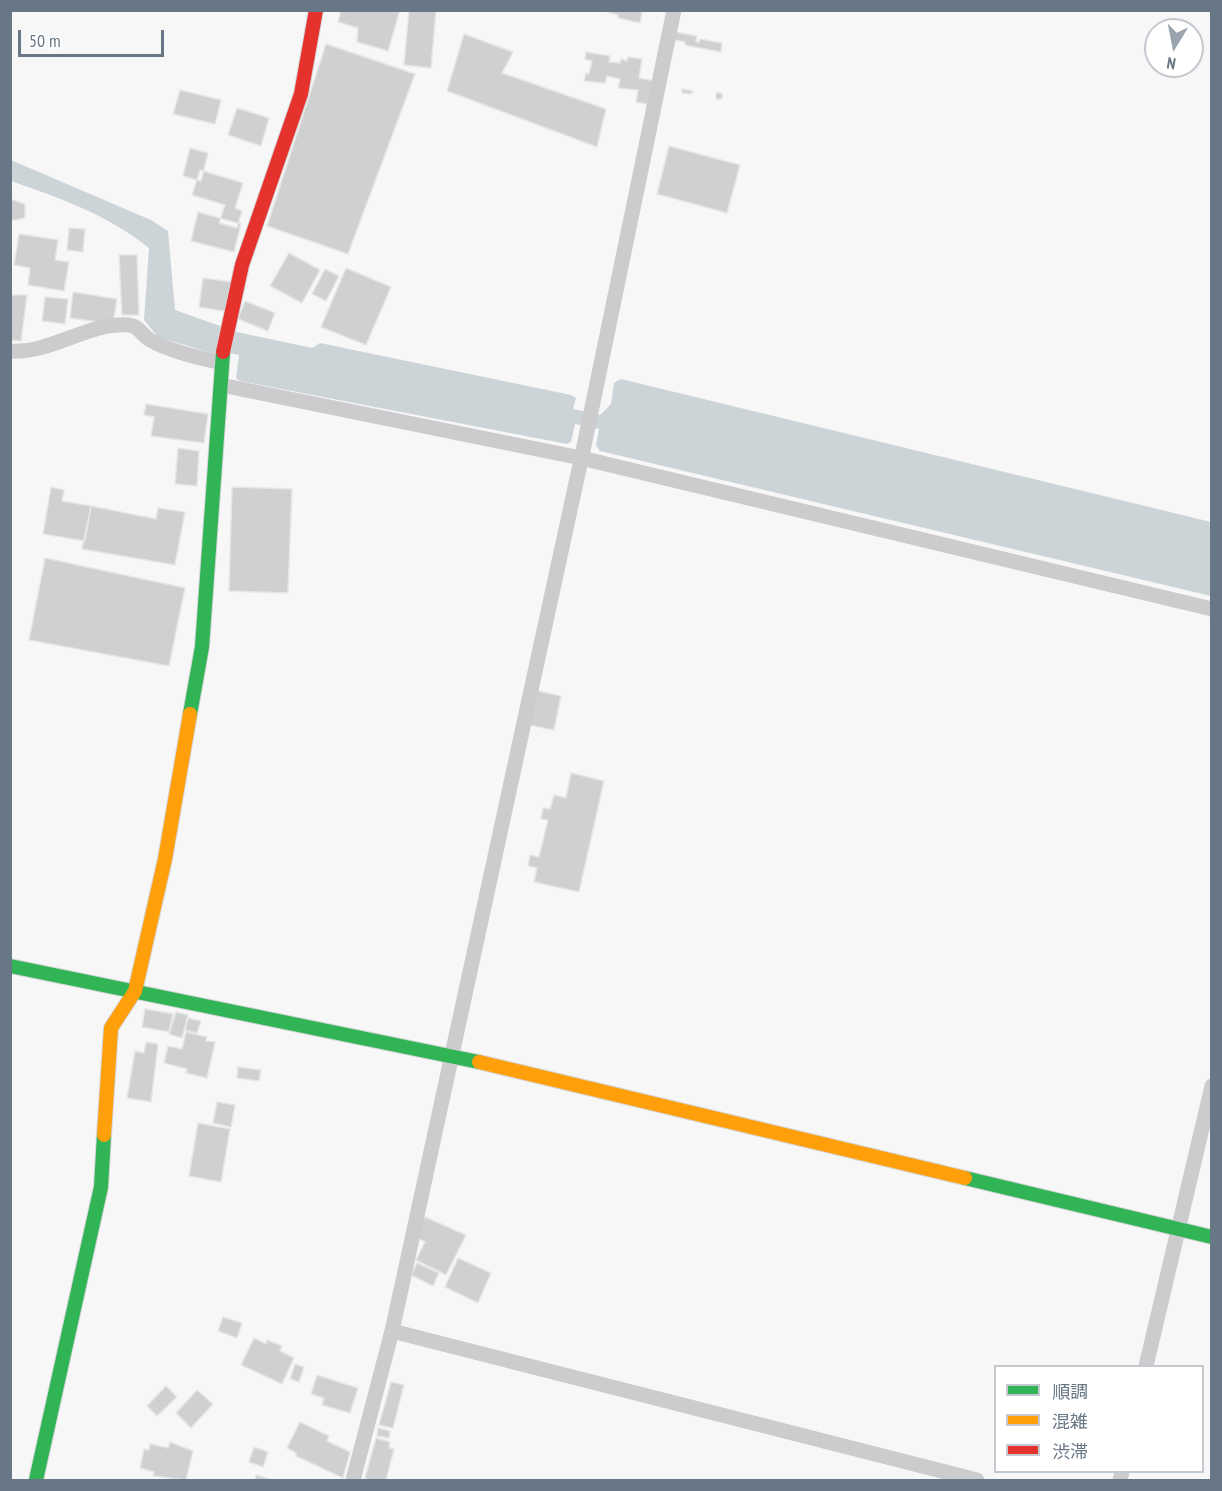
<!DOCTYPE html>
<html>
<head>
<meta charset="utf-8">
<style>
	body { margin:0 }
	#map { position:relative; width:1222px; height:1491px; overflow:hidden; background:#f7f7f7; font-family:"PT Sans Narrow","Noto Sans JP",sans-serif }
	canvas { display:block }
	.frame { position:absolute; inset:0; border:12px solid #687786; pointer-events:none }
	.legend { position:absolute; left:994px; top:1365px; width:210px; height:108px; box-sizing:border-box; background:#fff; border:2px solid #c3c9cf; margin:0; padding:8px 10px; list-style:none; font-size:18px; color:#687786 }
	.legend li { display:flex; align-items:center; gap:12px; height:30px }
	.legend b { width:30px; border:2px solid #c3c9cf }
	.north { position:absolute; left:1144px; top:18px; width:60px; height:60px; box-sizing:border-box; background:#fff; border:2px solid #c3c9cf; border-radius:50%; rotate:190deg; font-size:16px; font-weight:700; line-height:24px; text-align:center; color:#687786 }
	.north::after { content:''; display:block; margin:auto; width:21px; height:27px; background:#9aa4ae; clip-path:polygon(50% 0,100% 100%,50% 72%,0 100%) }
	.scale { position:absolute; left:18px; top:30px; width:146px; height:27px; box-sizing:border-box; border:3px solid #687786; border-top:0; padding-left:8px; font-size:18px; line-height:21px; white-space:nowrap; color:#687786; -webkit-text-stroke:4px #fff; paint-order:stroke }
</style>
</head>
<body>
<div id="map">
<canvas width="1222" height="1491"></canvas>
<div class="frame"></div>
<ul class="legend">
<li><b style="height:8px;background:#30b455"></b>順調</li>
<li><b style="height:8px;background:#ff9f0a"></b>混雑</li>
<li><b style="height:8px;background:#e5322d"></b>渋滞</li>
</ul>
<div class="north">N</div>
<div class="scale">50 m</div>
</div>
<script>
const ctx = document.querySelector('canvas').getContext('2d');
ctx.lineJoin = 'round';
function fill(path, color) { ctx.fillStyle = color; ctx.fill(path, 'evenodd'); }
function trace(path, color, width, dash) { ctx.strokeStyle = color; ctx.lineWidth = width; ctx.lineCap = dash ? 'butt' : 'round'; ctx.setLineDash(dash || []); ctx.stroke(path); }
fill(new Path2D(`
	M 11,160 L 151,220 L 168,231 L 175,310 L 237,332 L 312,348 L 320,343 L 571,395 L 576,398 L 573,409 L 600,415 L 611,404 L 614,383 L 621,379 L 1211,522 L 1211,596 L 600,451 L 596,445 L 599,429 L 575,424 L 571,442 L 567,444 L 240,381 L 236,378 L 239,355 L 220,351 L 218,355 L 158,337 L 144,320 L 149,248 C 108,215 60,198 11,181 Z`), '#cdd4d8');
const building = new Path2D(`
	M 341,10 L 400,10 L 388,51 L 357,42 L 358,28 L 338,22 Z
	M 409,10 L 436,10 L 431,68 L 404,65 Z
	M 601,10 L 634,10 L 642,12 L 640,23 L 618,18 L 618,15 Z
	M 675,32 L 697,36 L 696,42 L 699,42 L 700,39 L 722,43 L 721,52 L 685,45 L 685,42 L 674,40 Z
	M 464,34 L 513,52 L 502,73 L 606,109 L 597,147 L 447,91 Z
	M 326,44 L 415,74 L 348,254 L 267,226 Z
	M 586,52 L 610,56 L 609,62 L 620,63 L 621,59 L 627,61 L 628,57 L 642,59 L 639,78 L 656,81 L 651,105 L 636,102 L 638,90 L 618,88 L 620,79 L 607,76 L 605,83 L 584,81 L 586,73 L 589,74 L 592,61 L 585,59 Z
	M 682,89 L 693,91 L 691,94 L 682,93 Z
	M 180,90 L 221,100 L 215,124 L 173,114 Z
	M715.5 96a3.5 3.5 0 1 1 7 0a3.5 3.5 0 1 1-7 0Z
	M 237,108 L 269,118 L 261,146 L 228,135 Z
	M 669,146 L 740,165 L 727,213 L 657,194 Z
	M 190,148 L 208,153 L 201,181 L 183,176 Z
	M 200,170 L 243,183 L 235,208 L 242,211 L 237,228 L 219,223 L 225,205 L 192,195 Z
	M 10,199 L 25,204 L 25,218 L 10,221 Z
	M 198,212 L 241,224 L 234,252 L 191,241 Z
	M 69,228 L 85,229 L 83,252 L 67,250 Z
	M 19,234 L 58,240 L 55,260 L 69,262 L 64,291 L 28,285 L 30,268 L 14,265 Z
	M 289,253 L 320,270 L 302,303 L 270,286 Z
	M 119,255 L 137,255 L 139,315 L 122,315 Z
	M 346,268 L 391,287 L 366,345 L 321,327 Z
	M 325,269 L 339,276 L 326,301 L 312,294 Z
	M 203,278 L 233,282 L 229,312 L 199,307 Z
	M 73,292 L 117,299 L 113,324 L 70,318 Z
	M 10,295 L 27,295 L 21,341 L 10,340 Z
	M 45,297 L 68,299 L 65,324 L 42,321 Z
	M 245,301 L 275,313 L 268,331 L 238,319 Z
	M 146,404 L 208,414 L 204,443 L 151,436 L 154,417 L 144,415 Z
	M 178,448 L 199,451 L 197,486 L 175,484 Z
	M 51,487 L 64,490 L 62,501 L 91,506 L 85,541 L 43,534 Z
	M 232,487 L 292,489 L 288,593 L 229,591 Z
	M 91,506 L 156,519 L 158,508 L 185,512 L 175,565 L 82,549 Z
	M 45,558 L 185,588 L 169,666 L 29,640 Z
	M 525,688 L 561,696 L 554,730 L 518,723 Z
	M 571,773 L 604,781 L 579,892 L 534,882 L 537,868 L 528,866 L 530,855 L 539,857 L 548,820 L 541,819 L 543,808 L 550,809 L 554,795 L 566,798 Z
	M 145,1009 L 173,1014 L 169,1032 L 142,1027 Z
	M 176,1012 L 188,1015 L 182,1038 L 169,1034 Z
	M 188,1018 L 201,1021 L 197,1033 L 185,1030 Z
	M 186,1032 L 207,1037 L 206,1041 L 215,1042 L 207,1078 L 186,1073 L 187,1069 L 164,1063 L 168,1046 L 182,1049 Z
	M 146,1042 L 158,1044 L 151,1102 L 127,1098 L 135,1051 L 144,1053 Z
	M 238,1067 L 261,1070 L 259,1081 L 237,1078 Z
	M 217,1102 L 235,1105 L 231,1127 L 213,1123 Z
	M 198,1123 L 230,1129 L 221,1182 L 189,1176 Z
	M 425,1217 L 466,1235 L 446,1275 L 416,1260 L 425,1242 L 415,1237 Z
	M 458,1258 L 491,1273 L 478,1303 L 445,1287 Z
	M 417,1263 L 439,1273 L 433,1286 L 411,1275 Z
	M 223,1317 L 242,1323 L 237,1338 L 218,1331 Z
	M 254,1338 L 266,1344 L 267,1340 L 282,1346 L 280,1351 L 294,1358 L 282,1384 L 241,1365 Z
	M 295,1364 L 304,1367 L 299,1382 L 290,1379 Z
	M 317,1375 L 358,1388 L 350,1413 L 322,1405 L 324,1398 L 311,1394 Z
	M 391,1382 L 404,1385 L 393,1428 L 379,1425 Z
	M 166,1386 L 177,1397 L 157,1416 L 147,1406 Z
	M 197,1390 L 213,1404 L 191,1428 L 176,1413 Z
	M 300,1422 L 329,1436 L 327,1441 L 350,1452 L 343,1478 L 296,1456 L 296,1453 L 287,1448 Z
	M 378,1428 L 390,1431 L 389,1438 L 377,1436 Z
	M 376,1438 L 390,1442 L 389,1448 L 394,1449 L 386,1480 L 368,1480 L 365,1478 Z
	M 170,1442 L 193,1451 L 186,1480 L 153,1476 L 154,1472 L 140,1468 L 144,1449 L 149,1450 L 150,1444 L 168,1448 Z
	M 254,1447 L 268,1452 L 263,1467 L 249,1462 Z
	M 256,1475 L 270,1479 L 270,1480 L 255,1480 Z`);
fill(building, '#ced0d1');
trace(building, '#e6e6e6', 1.5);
const fast = new Path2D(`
	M 190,714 L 202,647 L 223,352
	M 10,966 L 479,1062
	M 965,1178 L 1212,1237
	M 36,1480 L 101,1187 L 104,1135`);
const slow = new Path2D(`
	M 479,1062 L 965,1178
	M 104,1135 L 111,1028 L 135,991 L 165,859 L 190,714`);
const jam = new Path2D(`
	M 223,352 L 242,265 L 301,94 L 316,10`);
trace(fast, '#d4d5d6', 16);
trace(slow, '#d4d5d6', 16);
trace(jam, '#d4d5d6', 16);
trace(new Path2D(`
	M 10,351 C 51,354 88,322 128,325 C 140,326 141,335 150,340 C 172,352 198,357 221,363
	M 221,385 L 581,458 L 1212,609
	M 392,1331 L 977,1480
	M 1146,1366 L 1212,1086
	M 353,1480 L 392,1331 L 584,446 L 674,10
	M 1120,1480 L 1122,1472`), '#ccccce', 15);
trace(fast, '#30b455', 14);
trace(slow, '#ff9f0a', 14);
trace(jam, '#e5322d', 14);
</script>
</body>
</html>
